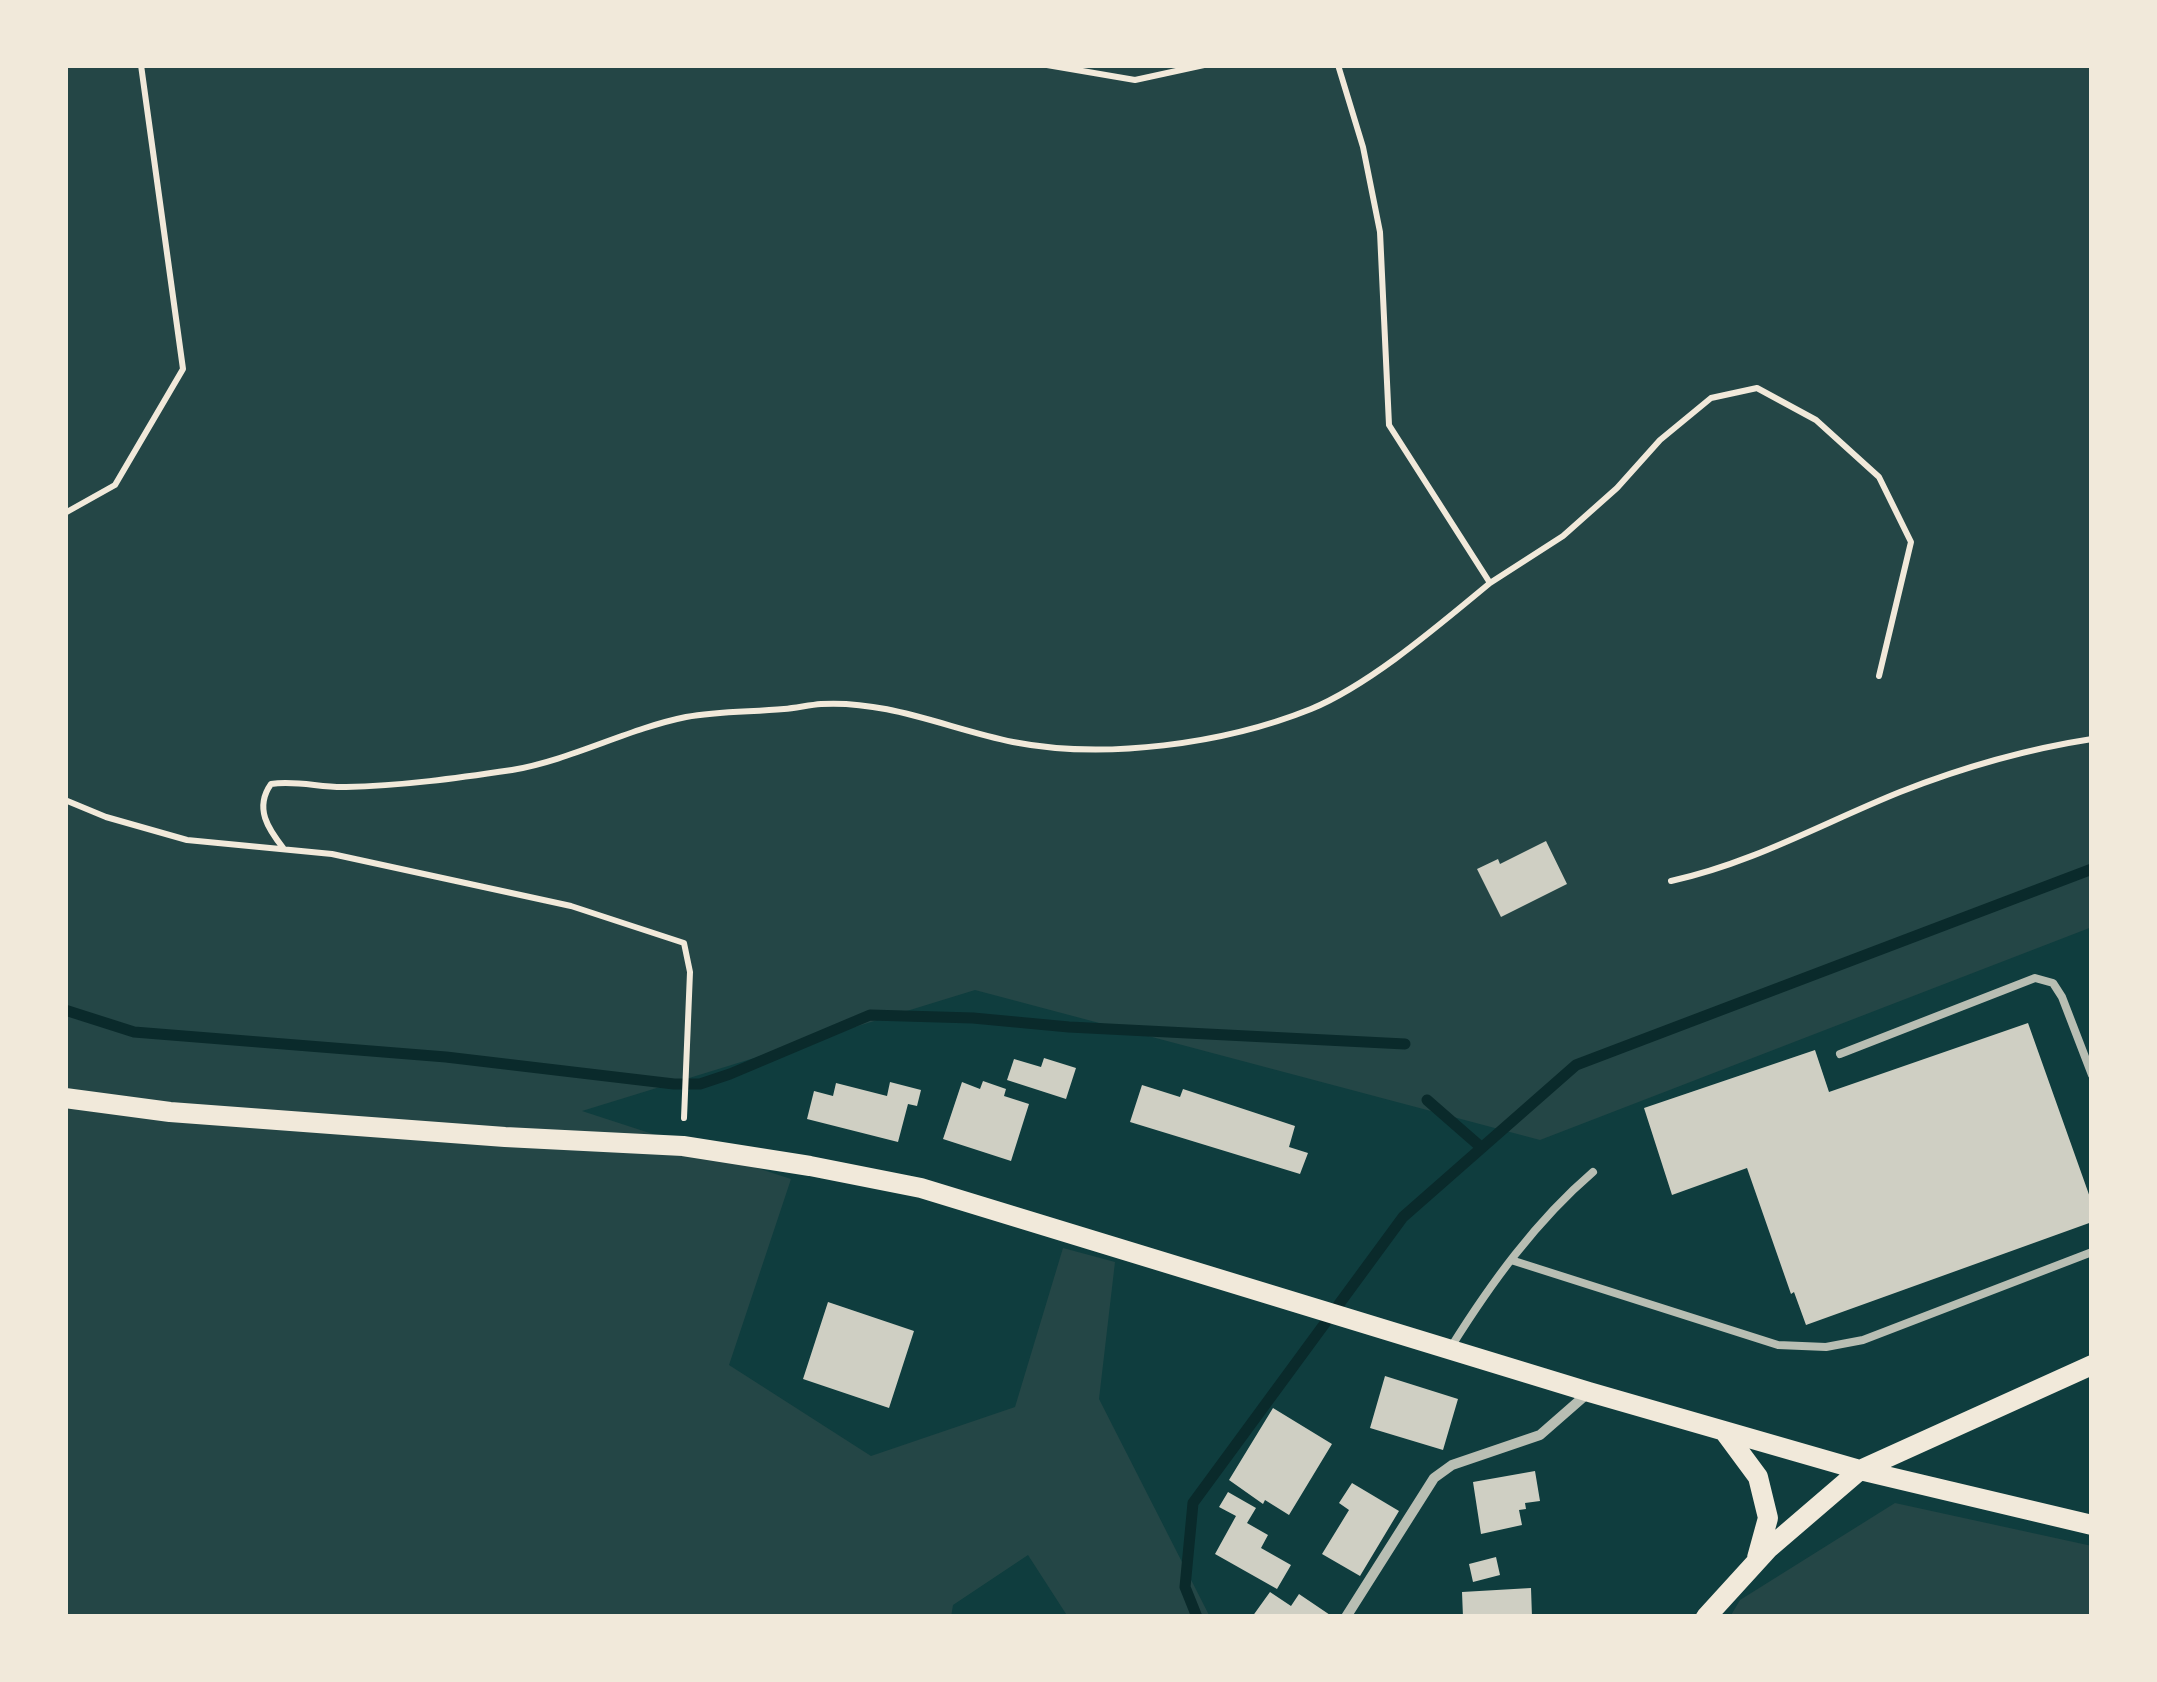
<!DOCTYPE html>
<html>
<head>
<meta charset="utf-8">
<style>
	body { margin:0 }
	#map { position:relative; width:2157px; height:1682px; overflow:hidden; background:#0f3d3e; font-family:"Source Sans 3",sans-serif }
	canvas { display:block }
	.frame { position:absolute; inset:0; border:68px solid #f1e9da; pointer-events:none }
</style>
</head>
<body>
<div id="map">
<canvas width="2157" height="1682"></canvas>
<div class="frame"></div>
</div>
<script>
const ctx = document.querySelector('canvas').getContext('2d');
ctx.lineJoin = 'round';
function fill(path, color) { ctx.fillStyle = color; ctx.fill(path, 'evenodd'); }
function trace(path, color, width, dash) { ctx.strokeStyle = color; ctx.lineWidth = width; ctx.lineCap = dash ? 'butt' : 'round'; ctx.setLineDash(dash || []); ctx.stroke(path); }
fill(new Path2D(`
	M 65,65 L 2092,65 L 2092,927 L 1540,1140 L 975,990 L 582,1111 L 791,1179 L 729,1365 L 871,1456 L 1015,1407 L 1063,1248 L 1115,1262 L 1099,1399 L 1210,1617 L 1068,1617 L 1028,1555 L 953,1605 L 951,1617 L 65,1617 Z
	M 1895,1503 L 2092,1546 L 2092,1617 L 1730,1617 L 1740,1600 Z`), '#244646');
trace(new Path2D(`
	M 65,1010 L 134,1032 L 446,1057 L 674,1084 L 700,1084 L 730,1074 L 870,1015 L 973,1018 L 1069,1027 L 1405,1044
	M 1427,1100 L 1482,1148
	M 1197,1617 L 1185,1587 L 1193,1503 L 1403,1217 L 1576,1065 L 2092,869`), '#0a2a2b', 11);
fill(new Path2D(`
	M 1546,841 L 1567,884 L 1501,917 L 1477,869 L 1498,859 L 1500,864 Z
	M 2028,1023 L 2092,1203 L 2092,1222 L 1806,1325 L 1794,1292 L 1791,1294 L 1747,1168 L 1672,1195 L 1644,1108 L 1815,1050 L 1829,1092 Z
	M 1044,1058 L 1076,1068 L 1066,1099 L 1007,1080 L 1014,1059 L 1041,1067 Z
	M 983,1081 L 1006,1089 L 1004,1096 L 1029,1104 L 1011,1161 L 943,1139 L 962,1082 L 980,1089 Z
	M 890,1082 L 921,1090 L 917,1106 L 908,1104 L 898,1142 L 807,1119 L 814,1091 L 833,1096 L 836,1083 L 887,1096 Z
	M 1142,1085 L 1180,1097 L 1183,1089 L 1295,1126 L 1289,1147 L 1308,1153 L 1300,1174 L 1130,1122 Z
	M 828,1302 L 914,1331 L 889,1408 L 803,1379 Z
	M 1385,1376 L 1458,1399 L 1443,1450 L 1370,1428 Z
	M 1273,1408 L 1332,1444 L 1289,1515 L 1265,1500 L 1263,1504 L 1229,1480 Z
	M 1535,1471 L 1540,1501 L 1525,1503 L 1526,1509 L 1519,1510 L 1522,1525 L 1481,1534 L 1473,1482 Z
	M 1352,1483 L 1399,1511 L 1360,1576 L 1322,1554 L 1349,1510 L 1339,1503 Z
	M 1228,1492 L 1256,1508 L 1247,1523 L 1268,1535 L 1261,1548 L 1291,1565 L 1277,1589 L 1215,1554 L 1236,1516 L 1219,1507 Z
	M 1496,1557 L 1500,1575 L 1473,1582 L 1469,1564 Z
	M 1531,1588 L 1532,1617 L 1463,1617 L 1462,1592 Z
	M 1270,1592 L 1291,1606 L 1299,1594 L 1333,1617 L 1252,1617 Z`), '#cfcfc3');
trace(new Path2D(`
	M 1047,65 L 1135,80 L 1204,65
	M 65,513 L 115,485 L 183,369 L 141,65
	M 1490,583 L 1563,536 L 1617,488 L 1660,440 L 1711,398 L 1757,388 L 1816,420 L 1879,477 L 1911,542 L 1879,676
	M 65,800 L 106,817 L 187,840 L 332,854 L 571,906 L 684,943 L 690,972 L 684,1118
	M 284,849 C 268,829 254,808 271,784 C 297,780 321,788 346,787 C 401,786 458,778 512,770 C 571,760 627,729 686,717 C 718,711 751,712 784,709 C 796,708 809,705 821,704 C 888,700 949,729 1013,742 C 1105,760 1224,744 1311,709 C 1371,684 1439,625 1490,583 L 1389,425 L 1380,232 L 1363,147 L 1338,65
	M 1671,881 C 1753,863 1823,823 1900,792 C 1961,768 2027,749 2092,739`), '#f1e9da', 6);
trace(new Path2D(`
	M 1840,1054 L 2035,978 L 2053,983 L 2062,997 L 2092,1075
	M 1511,1260 L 1778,1345 L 1826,1347 L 1863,1340 L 2092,1252
	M 1451,1347 C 1491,1283 1536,1221 1593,1172`), '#b8beb3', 8);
trace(new Path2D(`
	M 1346,1617 L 1434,1478 L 1452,1465 L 1540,1435 L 1588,1393`), '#b8beb3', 10);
trace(new Path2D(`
	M 65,1098 L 170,1112 L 505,1137 L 683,1146 L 810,1166 L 921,1188 L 1589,1392 L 1860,1470 L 2092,1525
	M 1724,1431 L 1758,1477 L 1768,1518 L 1757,1558
	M 1706,1617 L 1768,1549 L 1860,1470 L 2092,1365`), '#f1e9da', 20);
</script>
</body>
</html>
